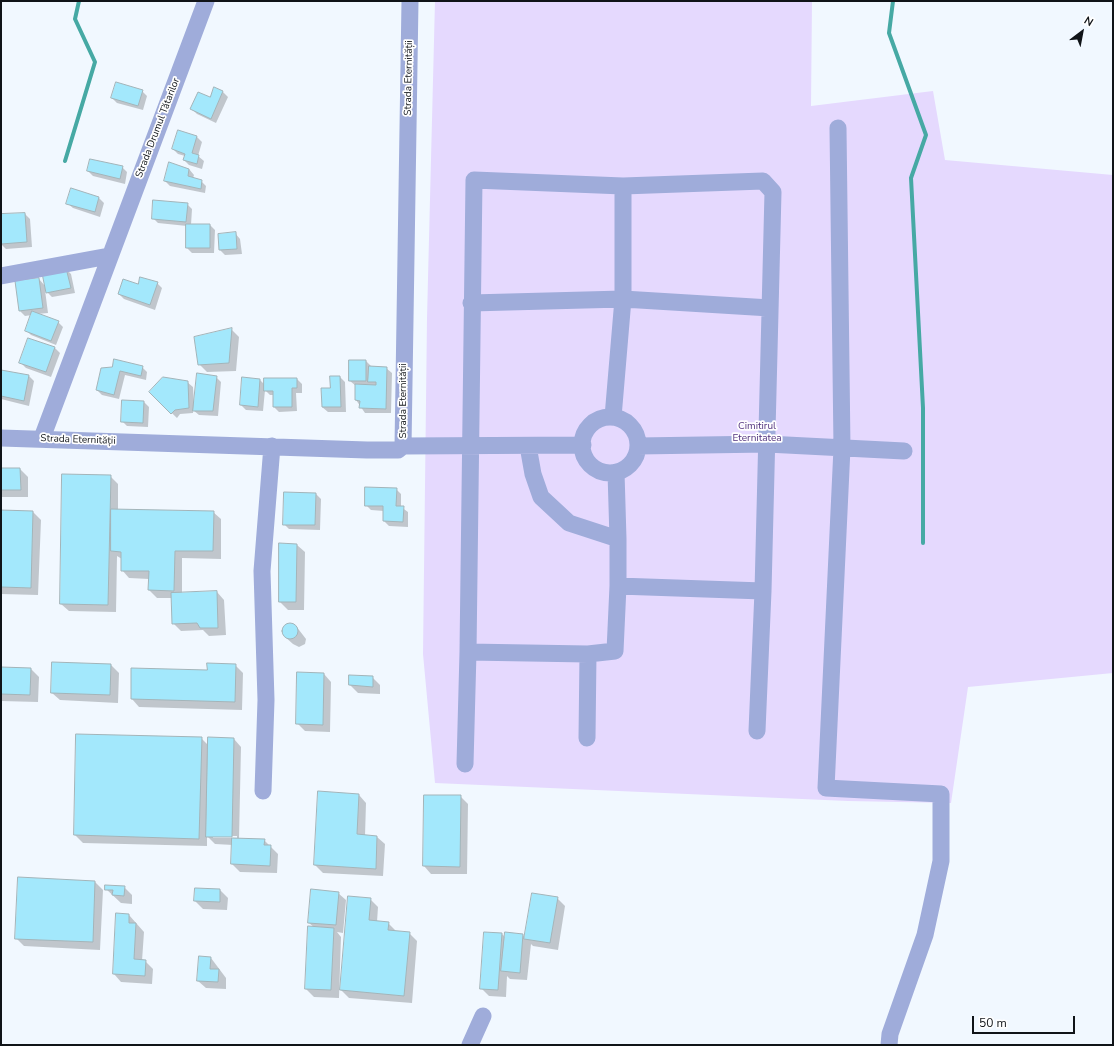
<!DOCTYPE html>
<html>
<head>
<meta charset="utf-8">
<style>
	body { margin:0 }
	#map { position:relative; width:1114px; height:1046px; overflow:hidden; background:#f1f8ff; font-family:"Nunito Sans",sans-serif }
	canvas { display:block }
	.frame { position:absolute; inset:0; border:2px solid #101418; pointer-events:none }
	.north { position:absolute; left:1062px; top:12px; width:40px; height:40px; -webkit-text-stroke:3px #fff; paint-order:stroke; rotate:32deg; font-size:11px; font-weight:700; line-height:16px; text-align:center; color:#101418 }
	.north::after { content:''; display:block; margin:auto; width:14px; height:18px; background:#101418; clip-path:polygon(50% 0,100% 100%,50% 72%,0 100%) }
	.scale { position:absolute; left:972px; top:1016px; width:103px; height:18px; box-sizing:border-box; border:2px solid #101418; border-top:0; padding-left:5px; font-size:12px; line-height:14px; white-space:nowrap; color:#101418; -webkit-text-stroke:3px #fff; paint-order:stroke }
</style>
</head>
<body>
<div id="map">
<canvas width="1114" height="1046"></canvas>
<div class="frame"></div>
<div class="north">N</div>
<div class="scale">50 m</div>
</div>
<script>
const ctx = document.querySelector('canvas').getContext('2d');
ctx.lineJoin = 'round';
function fill(path, color) { ctx.fillStyle = color; ctx.fill(path, 'evenodd'); }
function trace(path, color, width, dash) { ctx.strokeStyle = color; ctx.lineWidth = width; ctx.lineCap = dash ? 'butt' : 'round'; ctx.setLineDash(dash || []); ctx.stroke(path); }
function drawText(font, color, halo, rows, align = 'center') {
  ctx.font = font + ' "Nunito Sans",sans-serif'; ctx.lineWidth = 3.5; ctx.setLineDash([]); ctx.textBaseline = 'middle'; ctx.strokeStyle = halo; ctx.fillStyle = color; for (const [text, x, y, turn = 0] of rows) {
    ctx.save(); ctx.translate(x, y); ctx.rotate((+turn || 0) * Math.PI / 180); ctx.textAlign = isNaN(turn) ? turn : align; if (halo) ctx.strokeText(text, 0, 0); ctx.fillText(text, 0, 0); ctx.restore();
  }
}
fill(new Path2D(`
	M 435,1 L 812,1 L 811,106 L 933,91 L 945,160 L 1113,175 L 1113,673 L 968,687 L 951,803 L 848,801 L 435,783 L 423,654 L 427,318 Z`), '#e5d9fe');
fill(new Path2D(`
	M 142,91 L 147,96 L 143,110 L 117,103 L 112,98 Z
	M 223,92 L 228,97 L 216,123 L 197,114 L 192,109 Z
	M 178,131 L 197,137 L 202,142 L 198,156 L 204,161 L 202,169 L 189,165 L 184,160 L 185,156 L 178,154 L 173,149 Z
	M 122,167 L 127,172 L 125,184 L 93,176 L 88,171 Z
	M 189,169 L 194,175 L 193,178 L 201,181 L 206,186 L 205,193 L 170,186 L 165,181 Z
	M 72,190 L 99,198 L 104,203 L 100,217 L 73,208 L 67,203 Z
	M 187,204 L 192,209 L 191,225 L 210,225 L 215,230 L 214,253 L 192,253 L 187,248 L 187,226 L 158,223 L 153,218 Z
	M 25,214 L 30,219 L 32,247 L 6,249 L 1,244 L 1,215 Z
	M 235,233 L 240,239 L 242,254 L 225,255 L 220,250 Z
	M 66,269 L 71,274 L 75,293 L 52,297 L 45,290 L 48,313 L 37,314 L 58,322 L 63,327 L 56,345 L 31,335 L 26,330 L 32,315 L 25,316 L 20,311 L 39,279 L 45,286 Z
	M 157,283 L 162,288 L 155,310 L 124,299 L 119,294 L 139,285 Z
	M 231,329 L 239,337 L 236,371 L 207,372 L 199,364 Z
	M 29,339 L 55,348 L 60,353 L 51,377 L 26,368 L 21,363 Z
	M 366,361 L 371,366 L 386,368 L 392,373 L 391,413 L 365,413 L 356,400 L 356,386 L 350,381 Z
	M 142,367 L 147,372 L 146,380 L 125,375 L 119,399 L 102,395 L 97,390 L 102,369 Z
	M 2,371 L 29,376 L 34,381 L 29,406 L 1,399 Z
	M 216,377 L 221,382 L 218,416 L 199,415 L 193,410 L 193,413 L 180,414 L 177,418 L 150,392 L 187,382 L 193,387 L 194,405 Z
	M 331,377 L 340,377 L 345,382 L 346,412 L 328,412 L 322,407 L 331,389 Z
	M 243,378 L 260,380 L 265,385 L 297,379 L 302,384 L 302,393 L 296,393 L 297,411 L 279,412 L 274,407 L 274,395 L 270,395 L 265,390 L 263,411 L 246,410 L 241,405 Z
	M 144,402 L 149,407 L 148,427 L 127,426 L 122,421 Z
	M 1,467 L 3,469 L 20,469 L 28,477 L 28,497 L 1,497 Z
	M 110,476 L 118,484 L 118,510 L 213,512 L 221,519 L 221,559 L 182,558 L 182,593 L 217,592 L 224,600 L 226,635 L 209,636 L 203,630 L 181,631 L 173,623 L 172,598 L 157,598 L 149,590 L 149,579 L 129,578 L 122,570 L 122,559 L 117,556 L 116,612 L 69,611 L 61,604 Z
	M 396,489 L 401,494 L 401,507 L 408,512 L 408,527 L 389,526 L 384,521 L 384,511 L 371,510 L 366,505 Z
	M 316,494 L 321,499 L 320,530 L 289,529 L 284,524 Z
	M 1,511 L 33,512 L 41,520 L 38,595 L 1,594 Z
	M 297,545 L 305,552 L 304,610 L 288,610 L 280,602 Z
	M 291,624 L 296,626 L 306,639 L 305,644 L 299,647 L 293,644 L 284,636 L 283,631 L 287,625 Z
	M 53,663 L 111,665 L 119,673 L 118,703 L 60,700 L 52,693 Z
	M 235,665 L 243,673 L 242,710 L 139,707 L 132,699 L 208,671 Z
	M 1,668 L 31,669 L 39,677 L 38,702 L 1,701 Z
	M 324,674 L 331,682 L 330,732 L 305,731 L 297,723 Z
	M 372,677 L 380,685 L 380,694 L 358,693 L 350,685 Z
	M 201,738 L 209,746 L 234,739 L 241,747 L 239,839 L 264,840 L 278,854 L 277,873 L 240,872 L 232,864 L 233,845 L 215,844 L 207,836 L 207,846 L 83,843 L 75,835 ZM 213,836 L 237,836 L 237,838 L 213,838 Z
	M 359,795 L 366,803 L 365,836 L 377,837 L 385,844 L 383,876 L 323,873 L 315,865 Z
	M 460,796 L 468,804 L 467,874 L 431,874 L 424,866 Z
	M 95,882 L 103,890 L 100,950 L 24,946 L 16,938 Z
	M 124,887 L 132,895 L 132,904 L 121,903 L 106,889 Z
	M 220,890 L 228,898 L 227,910 L 203,909 L 195,901 Z
	M 338,893 L 346,900 L 343,933 L 337,932 L 341,937 L 339,998 L 314,997 L 306,989 L 315,928 L 309,923 Z
	M 557,898 L 565,906 L 558,950 L 533,946 L 531,944 L 527,980 L 510,979 L 507,976 L 506,997 L 489,996 L 481,988 L 485,933 L 502,934 L 506,938 L 523,935 L 525,937 Z
	M 370,899 L 378,907 L 377,922 L 388,923 L 396,931 L 409,933 L 417,941 L 412,1003 L 349,998 L 341,990 Z
	M 129,915 L 144,932 L 142,961 L 145,961 L 153,969 L 152,984 L 121,982 L 114,974 Z
	M 211,958 L 226,978 L 226,989 L 206,988 L 198,981 Z`), '#0003');
trace(new Path2D(`
	M 893,1 L 889,33 L 926,135 L 911,178 L 923,408 L 923,543
	M 65,161 L 95,62 L 75,19 L 79,1`), '#46a9a4', 4);
const building = new Path2D(`
	M 116,82 L 143,90 L 138,106 L 111,98 Z
	M 214,87 L 223,91 L 211,119 L 190,109 L 198,92 L 210,97 Z
	M 178,130 L 197,136 L 192,153 L 199,155 L 197,164 L 183,160 L 185,154 L 172,149 Z
	M 90,159 L 123,166 L 120,179 L 87,171 Z
	M 169,162 L 189,169 L 188,176 L 202,180 L 201,189 L 164,181 Z
	M 71,188 L 99,197 L 95,212 L 66,204 Z
	M 153,200 L 188,203 L 186,222 L 152,219 Z
	M 25,213 L 27,242 L 1,244 L 1,214 Z
	M 186,224 L 210,224 L 210,248 L 186,248 Z
	M 236,232 L 237,249 L 219,250 L 218,234 Z
	M 66,268 L 71,288 L 46,293 L 42,273 Z
	M 140,277 L 158,282 L 150,305 L 118,294 L 123,279 L 138,284 Z
	M 39,278 L 43,308 L 19,311 L 15,281 Z
	M 32,311 L 59,321 L 51,341 L 25,331 Z
	M 232,328 L 229,363 L 198,365 L 194,337 Z
	M 28,338 L 55,347 L 46,372 L 19,363 Z
	M 114,359 L 143,366 L 141,376 L 120,371 L 114,395 L 96,390 L 101,368 L 112,367 Z
	M 349,360 L 366,360 L 366,381 L 349,381 Z
	M 369,366 L 387,367 L 386,409 L 359,408 L 360,401 L 355,400 L 355,384 L 376,385 L 376,382 L 368,382 Z
	M 1,370 L 29,375 L 24,401 L 1,396 Z
	M 197,373 L 217,376 L 213,411 L 193,411 Z
	M 330,376 L 340,376 L 341,407 L 322,407 L 321,388 L 330,388 Z
	M 163,377 L 188,381 L 189,408 L 175,410 L 171,414 L 149,392 Z
	M 242,377 L 260,379 L 258,407 L 240,405 Z
	M 264,378 L 297,378 L 297,388 L 292,388 L 292,407 L 273,407 L 273,391 L 264,391 Z
	M 122,400 L 144,401 L 143,423 L 121,422 Z
	M 1,468 L 20,468 L 21,490 L 1,490 Z
	M 62,474 L 111,475 L 108,605 L 60,604 Z
	M 365,487 L 397,488 L 396,506 L 404,506 L 403,522 L 383,521 L 383,506 L 365,506 Z
	M 284,492 L 316,493 L 315,525 L 283,525 Z
	M 111,509 L 214,511 L 213,551 L 175,551 L 174,591 L 148,590 L 149,571 L 121,571 L 121,552 L 111,551 Z
	M 1,510 L 33,511 L 31,588 L 1,587 Z
	M 279,543 L 297,544 L 296,602 L 279,602 Z
	M 217,591 L 218,628 L 200,628 L 197,623 L 172,624 L 171,593 Z
	M282 631a8 8 0 1 1 16 0a8 8 0 1 1-16 0Z
	M 52,662 L 111,664 L 110,695 L 51,693 Z
	M 207,663 L 236,664 L 235,702 L 131,699 L 131,668 L 207,670 Z
	M 1,667 L 31,668 L 30,695 L 1,694 Z
	M 297,672 L 324,673 L 323,725 L 296,724 Z
	M 349,675 L 373,676 L 373,687 L 349,685 Z
	M 76,734 L 202,737 L 199,839 L 74,835 Z
	M 208,737 L 234,738 L 232,837 L 206,837 Z
	M 318,791 L 359,794 L 357,834 L 377,836 L 376,869 L 314,865 Z
	M 424,795 L 461,795 L 460,867 L 423,866 Z
	M 232,838 L 265,839 L 264,845 L 271,845 L 270,866 L 231,864 Z
	M 18,877 L 95,881 L 93,942 L 15,939 Z
	M 105,885 L 125,886 L 124,896 L 112,895 L 113,890 L 105,890 Z
	M 195,888 L 220,889 L 220,902 L 194,901 Z
	M 311,889 L 339,892 L 336,925 L 308,923 Z
	M 532,893 L 558,897 L 550,943 L 524,939 Z
	M 348,896 L 371,898 L 369,920 L 389,922 L 388,930 L 410,932 L 404,996 L 340,990 Z
	M 116,913 L 129,914 L 129,923 L 136,923 L 134,959 L 146,960 L 145,976 L 113,974 Z
	M 308,926 L 334,928 L 331,990 L 305,989 Z
	M 484,932 L 502,933 L 498,990 L 480,989 Z
	M 505,932 L 523,934 L 520,973 L 501,971 Z
	M 199,956 L 211,957 L 210,969 L 219,969 L 218,982 L 197,981 Z`);
fill(building, '#a3e8fc');
trace(building, '#a3b4b9', 1);
trace(new Path2D(`
	M 838,128 L 842,448 L 826,788 L 941,794 L 941,861 L 925,935 L 890,1034 L 889,1045
	M 1,276 L 109,256
	M 471,303 L 623,299 L 770,308
	M 613,417 L 623,299 L 623,186
	M582 445a28 28 0 1 1 56 0a28 28 0 1 1-56 0Z
	M 1,438 L 367,450 L 398,450 L 403,446 L 410,1
	M 42,438 L 206,1
	M 403,446 L 583,445
	M 528,446 L 533,474 L 541,497 L 569,523 L 618,539 L 616,472
	M 638,446 L 767,444 L 904,451
	M 618,586 L 763,591
	M 468,652 L 588,654 L 615,651 L 618,586 L 618,539
	M 587,738 L 588,654
	M 465,764 L 468,652 L 474,180 L 623,186 L 763,181 L 773,192 L 763,591 L 757,731
	M 263,791 L 266,700 L 262,571 L 272,446
	M 470,1045 L 483,1016`), '#9facda', 17);
drawText('10px', '#101418', '#fff', [
	["Strada Eternității",409,78,-89],
	["Strada Drumul Tătarilor",158,128,-69],
	["Strada Eternității",404,401,-90],
	["Strada Eternității",78,440,2]
]);
drawText('10px', '#51327d', '#fff', [
	["Cimitirul",757,427],
	["Eternitatea",757,439]
]);
</script>
</body>
</html>
